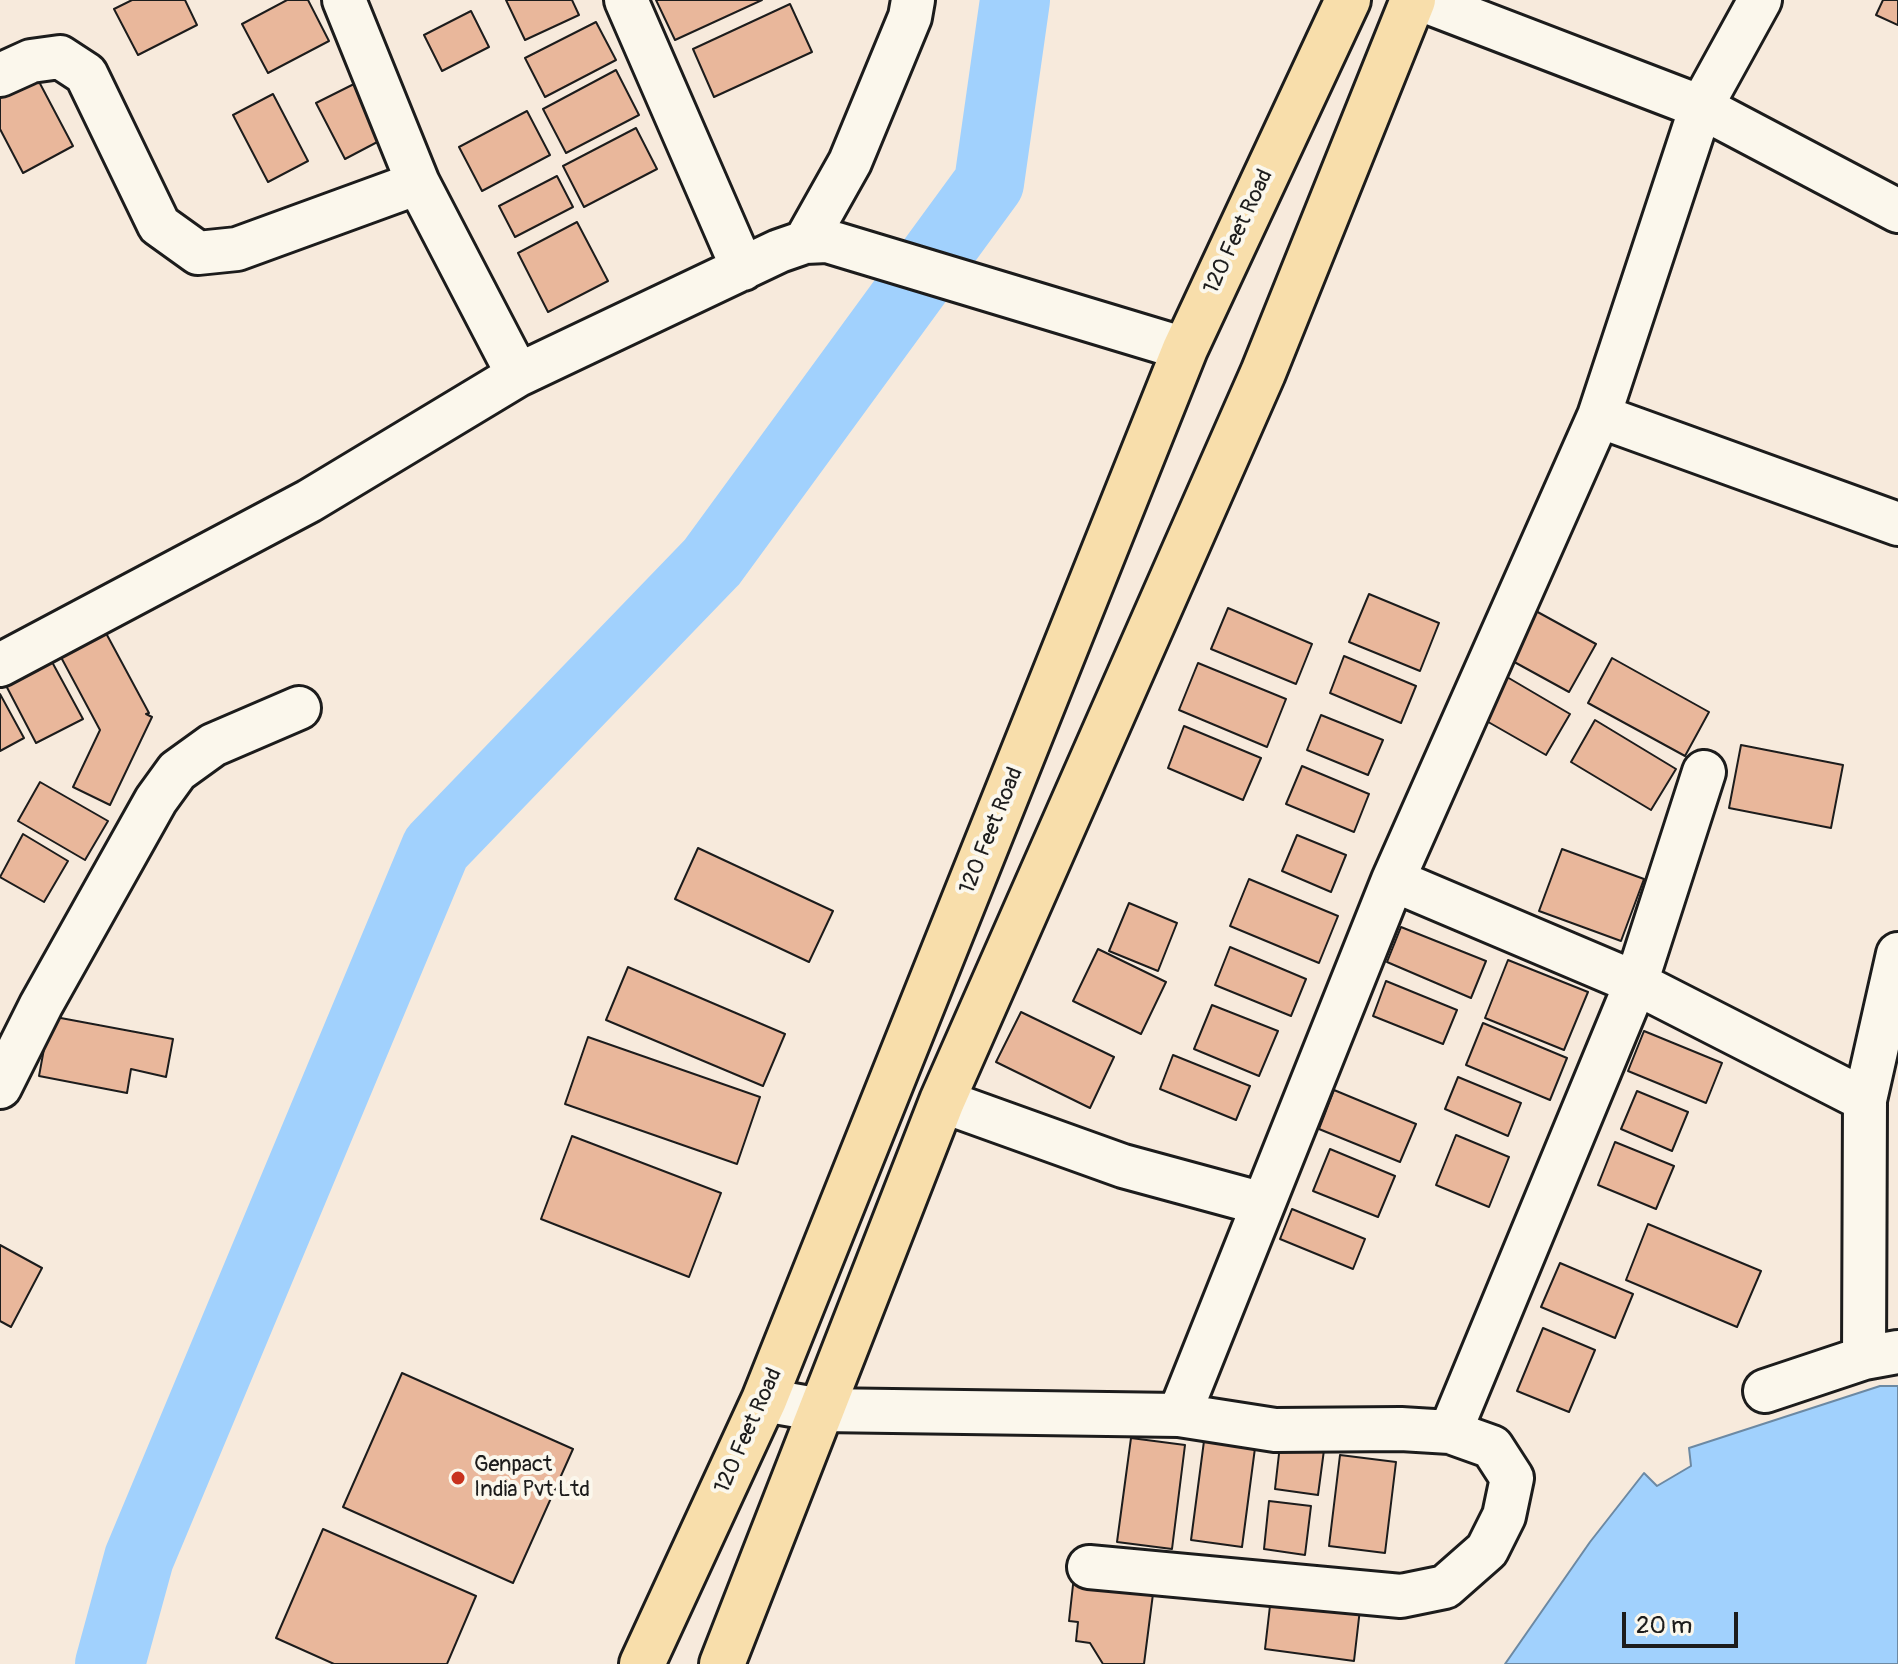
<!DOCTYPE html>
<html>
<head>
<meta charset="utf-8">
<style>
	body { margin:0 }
	#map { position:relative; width:1898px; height:1664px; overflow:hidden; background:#f7eadc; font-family:Pangolin,sans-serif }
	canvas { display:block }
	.scale { position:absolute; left:1622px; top:1612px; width:116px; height:36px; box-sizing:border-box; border:4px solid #1c1c1c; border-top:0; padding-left:10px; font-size:24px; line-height:28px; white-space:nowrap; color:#1c1c1c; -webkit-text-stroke:6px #fbf7ec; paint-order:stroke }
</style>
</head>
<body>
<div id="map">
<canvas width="1898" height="1664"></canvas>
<div class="scale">20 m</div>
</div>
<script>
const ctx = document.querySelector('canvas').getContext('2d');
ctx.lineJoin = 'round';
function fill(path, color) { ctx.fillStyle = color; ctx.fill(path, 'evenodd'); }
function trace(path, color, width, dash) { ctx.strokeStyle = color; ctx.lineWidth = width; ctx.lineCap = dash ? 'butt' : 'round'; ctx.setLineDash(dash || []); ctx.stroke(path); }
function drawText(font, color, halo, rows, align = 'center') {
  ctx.font = font + ' Pangolin,sans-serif'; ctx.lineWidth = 8; ctx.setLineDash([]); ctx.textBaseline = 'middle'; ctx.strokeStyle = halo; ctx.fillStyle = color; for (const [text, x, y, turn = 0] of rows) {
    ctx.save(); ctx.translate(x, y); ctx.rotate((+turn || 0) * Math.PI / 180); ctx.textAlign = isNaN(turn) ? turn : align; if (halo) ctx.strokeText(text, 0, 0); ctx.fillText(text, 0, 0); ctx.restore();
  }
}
const water = new Path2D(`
	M 1880,1386 L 1898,1386 L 1898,1664 L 1505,1664 L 1590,1542 L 1644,1473 L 1657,1486 L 1691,1466 L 1689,1448 Z`);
fill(water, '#a1d1fd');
trace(water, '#6c89a3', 2);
trace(new Path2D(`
	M 110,1664 L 139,1558 L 436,848 L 712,562 L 989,183 L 1015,0`), '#a1d1fd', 70);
const building = new Path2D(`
	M 132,0 L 185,0 L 197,25 L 138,55 L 114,9 Z
	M 287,0 L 308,0 L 329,41 L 268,73 L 242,24 Z
	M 506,0 L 572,0 L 579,15 L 525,40 Z
	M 656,0 L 762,0 L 675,40 Z
	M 1883,0 L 1898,0 L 1898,25 L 1876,15 Z
	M 790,4 L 812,52 L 714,97 L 693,49 Z
	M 471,11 L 489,47 L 442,71 L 424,35 Z
	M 596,22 L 616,60 L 545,97 L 525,58 Z
	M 616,70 L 639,115 L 566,153 L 543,109 Z
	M 36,76 L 73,146 L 23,173 L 0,129 L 0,94 Z
	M 354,84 L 383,139 L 345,159 L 316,103 Z
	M 273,94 L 308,161 L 268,182 L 233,115 Z
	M 527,111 L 550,155 L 482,191 L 459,147 Z
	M 636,128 L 657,169 L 584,207 L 563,166 Z
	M 557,176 L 573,207 L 515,237 L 499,206 Z
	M 577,222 L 608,281 L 548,312 L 518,253 Z
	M 1369,594 L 1439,623 L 1420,671 L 1349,642 Z
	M 1228,608 L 1312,644 L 1296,684 L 1211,649 Z
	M 1534,610 L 1596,644 L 1569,692 L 1507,658 Z
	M 100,622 L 149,713 L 146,714 L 152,717 L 110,805 L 73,787 L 100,730 L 55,646 Z
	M 45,649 L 83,719 L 36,743 L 0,674 Z
	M 1344,656 L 1416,686 L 1401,723 L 1330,693 Z
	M 1612,658 L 1709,712 L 1685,756 L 1588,703 Z
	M 1198,663 L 1286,699 L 1267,747 L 1179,710 Z
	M 1507,677 L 1570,714 L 1546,755 L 1483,719 Z
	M 0,694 L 24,738 L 0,751 Z
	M 1321,715 L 1383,740 L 1368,775 L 1307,750 Z
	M 1595,720 L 1676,769 L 1651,810 L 1571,762 Z
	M 1184,726 L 1261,758 L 1243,800 L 1168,768 Z
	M 1741,745 L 1843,765 L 1831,828 L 1729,808 Z
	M 1302,766 L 1369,794 L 1354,832 L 1286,804 Z
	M 40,782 L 108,821 L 85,860 L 18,821 Z
	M 23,834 L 68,861 L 44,902 L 0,877 Z
	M 1297,835 L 1346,855 L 1331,892 L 1282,871 Z
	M 698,848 L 833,911 L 809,962 L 675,899 Z
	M 1562,849 L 1644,879 L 1621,941 L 1539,911 Z
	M 1249,879 L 1338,916 L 1319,963 L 1230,926 Z
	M 1129,903 L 1177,923 L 1158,971 L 1109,951 Z
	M 1401,927 L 1486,961 L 1471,998 L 1387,962 Z
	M 1230,947 L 1306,979 L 1291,1016 L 1215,985 Z
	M 1098,949 L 1166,982 L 1141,1034 L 1073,1001 Z
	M 1508,960 L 1588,992 L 1564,1050 L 1485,1018 Z
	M 628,967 L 785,1034 L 763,1086 L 606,1020 Z
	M 1386,981 L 1457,1010 L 1443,1044 L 1373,1016 Z
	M 1212,1005 L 1278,1031 L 1259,1076 L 1194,1049 Z
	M 1021,1012 L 1114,1057 L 1090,1108 L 996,1062 Z
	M 50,1016 L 173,1039 L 166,1077 L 131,1069 L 127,1093 L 39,1076 Z
	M 1483,1023 L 1567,1058 L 1550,1100 L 1466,1065 Z
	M 1644,1031 L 1722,1063 L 1706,1103 L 1628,1071 Z
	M 588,1037 L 760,1097 L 737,1164 L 565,1104 Z
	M 1173,1055 L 1250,1086 L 1236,1120 L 1160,1089 Z
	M 1458,1077 L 1521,1103 L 1508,1136 L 1445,1109 Z
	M 1334,1090 L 1416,1124 L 1400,1162 L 1319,1129 Z
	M 1637,1091 L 1688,1112 L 1672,1151 L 1621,1129 Z
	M 1456,1135 L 1509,1157 L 1489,1207 L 1436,1185 Z
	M 572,1136 L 721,1193 L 689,1277 L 541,1219 Z
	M 1615,1142 L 1674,1166 L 1656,1209 L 1598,1185 Z
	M 1330,1149 L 1395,1176 L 1378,1217 L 1313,1191 Z
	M 1292,1209 L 1365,1239 L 1353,1269 L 1280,1239 Z
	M 1648,1224 L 1761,1271 L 1737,1327 L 1626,1280 Z
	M 0,1245 L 42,1268 L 11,1327 L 0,1321 Z
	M 1560,1263 L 1633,1294 L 1615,1338 L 1541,1307 Z
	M 1543,1328 L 1595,1350 L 1569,1412 L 1517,1391 Z
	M 402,1373 L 573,1449 L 513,1583 L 343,1507 Z
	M 1131,1438 L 1185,1445 L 1172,1549 L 1117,1542 Z
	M 1204,1441 L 1255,1448 L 1242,1547 L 1191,1540 Z
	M 1280,1445 L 1324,1450 L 1318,1495 L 1275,1489 Z
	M 1340,1455 L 1396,1462 L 1385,1553 L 1329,1546 Z
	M 1269,1501 L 1311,1506 L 1305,1555 L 1264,1549 Z
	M 323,1529 L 476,1596 L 447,1664 L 334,1664 L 276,1638 Z
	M 1074,1576 L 1154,1586 L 1144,1664 L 1103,1664 L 1090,1643 L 1076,1641 L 1078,1622 L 1069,1621 Z
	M 1271,1597 L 1360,1609 L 1354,1661 L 1265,1649 Z`);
fill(building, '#e9b79b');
trace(building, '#1c1c1c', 2);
const minor = new Path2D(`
	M 344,0 L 418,183
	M 626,0 L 743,269
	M 1422,0 L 1701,107 L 1898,211
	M 1760,0 L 1701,107 L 1599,416 L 1393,880 L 1636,983 L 1865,1100
	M 0,75 L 31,61 L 60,57 L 86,74 L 159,225 L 198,253 L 237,249 L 418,183 L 518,375 L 779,251 L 805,242 L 827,241 L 1185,349
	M 805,242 L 850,162 L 910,17 L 913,0
	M 1599,416 L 1898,524
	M 0,665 L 309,501 L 518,375
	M 1898,954 L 1865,1100 L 1864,1358 L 1898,1352
	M 0,1087 L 41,1005 L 156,800 L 177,771 L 213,745 L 299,708
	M 942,1101 L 1123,1166 L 1263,1204
	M 1765,1391 L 1864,1358
	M 764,1400 L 821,1410 L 1179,1415
	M 1450,1432 L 1636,983 L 1704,772
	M 1089,1567 L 1401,1596 L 1445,1587 L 1487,1550 L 1504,1516 L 1512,1478 L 1492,1447 L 1450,1432 L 1401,1429 L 1275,1430 L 1179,1415 L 1393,880`);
const major = new Path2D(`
	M 642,1664 L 764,1400 L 1185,349 L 1348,0
	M 722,1664 L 942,1101 L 1263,373 L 1413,0`);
trace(minor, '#1c1c1c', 48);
trace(major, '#1c1c1c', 50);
trace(minor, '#fbf7ec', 42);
trace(major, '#f8deab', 44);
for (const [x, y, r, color] of [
	[458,1478,8,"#c8321e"]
]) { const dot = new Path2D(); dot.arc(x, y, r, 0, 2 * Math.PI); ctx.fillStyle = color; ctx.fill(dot); trace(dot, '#fbf7ec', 3); }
drawText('22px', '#1c1c1c', '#fbf7ec', [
	["120 Feet Road",1239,232,-65],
	["120 Feet Road",992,831,-68],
	["120 Feet Road",749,1431,-66]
]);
drawText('22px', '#1c1c1c', '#fbf7ec', [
	["Genpact",474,1465],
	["India Pvt Ltd",474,1490]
], 'left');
</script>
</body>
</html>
